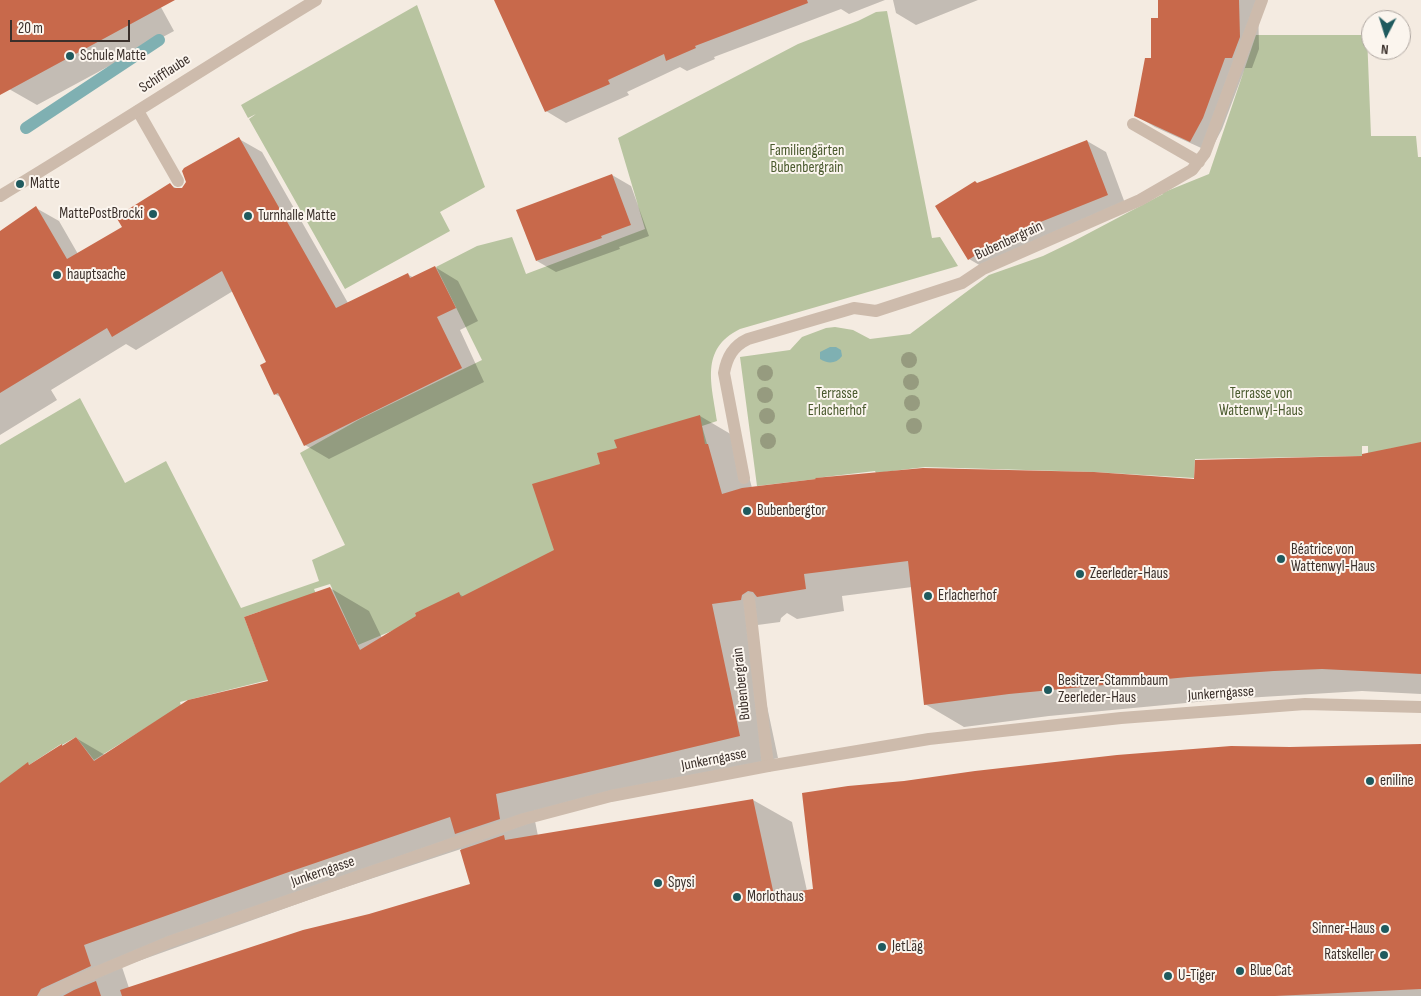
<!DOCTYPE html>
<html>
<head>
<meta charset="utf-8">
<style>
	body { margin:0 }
	#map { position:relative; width:1421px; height:996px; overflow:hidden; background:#f4ebe1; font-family:"Sofia Sans Condensed",sans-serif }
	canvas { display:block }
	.north { position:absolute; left:1361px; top:10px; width:50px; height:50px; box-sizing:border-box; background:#fbf5ee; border:1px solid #aea6a0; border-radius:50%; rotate:185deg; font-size:14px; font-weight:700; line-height:20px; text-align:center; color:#3b302b }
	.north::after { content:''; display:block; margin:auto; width:18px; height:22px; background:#1f5a5e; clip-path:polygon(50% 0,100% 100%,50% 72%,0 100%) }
	.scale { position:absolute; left:10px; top:20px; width:120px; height:22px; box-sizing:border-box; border:2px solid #3b302b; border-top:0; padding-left:6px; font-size:15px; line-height:18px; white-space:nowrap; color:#3b302b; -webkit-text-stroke:4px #fbf5ee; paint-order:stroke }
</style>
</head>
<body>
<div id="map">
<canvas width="1421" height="996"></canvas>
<div class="north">N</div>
<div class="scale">20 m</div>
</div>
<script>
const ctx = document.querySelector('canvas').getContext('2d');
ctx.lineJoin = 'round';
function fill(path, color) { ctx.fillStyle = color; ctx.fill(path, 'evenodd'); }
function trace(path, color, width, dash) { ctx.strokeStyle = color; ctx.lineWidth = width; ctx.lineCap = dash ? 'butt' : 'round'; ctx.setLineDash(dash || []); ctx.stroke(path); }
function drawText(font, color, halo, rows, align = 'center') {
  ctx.font = font + ' "Sofia Sans Condensed",sans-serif'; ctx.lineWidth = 4; ctx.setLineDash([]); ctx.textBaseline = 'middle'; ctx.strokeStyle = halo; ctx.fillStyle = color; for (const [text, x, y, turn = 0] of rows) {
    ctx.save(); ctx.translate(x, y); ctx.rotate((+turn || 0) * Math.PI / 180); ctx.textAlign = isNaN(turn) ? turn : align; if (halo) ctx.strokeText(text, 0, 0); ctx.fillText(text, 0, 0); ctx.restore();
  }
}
fill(new Path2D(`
	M 417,5 L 485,187 L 440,212 L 450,231 L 345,289 L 249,119 L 256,114 L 248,118 L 241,105 Z
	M 887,11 L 932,238 L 940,237 L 958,266 L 740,329 C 699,349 712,385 717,421 L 702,426 L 721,494 L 452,602 L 420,611 L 415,613 L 418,620 L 358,645 L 330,584 L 314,589 L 341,653 L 261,611 L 244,617 L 268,680 L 180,702 L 181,706 L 94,760 L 76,737 L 62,745 L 61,744 L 29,765 L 28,763 L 0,785 L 0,445 L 80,398 L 125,483 L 166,461 L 241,608 L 319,581 L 312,560 L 345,545 L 300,453 L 360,419 L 482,360 L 436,267 L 477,246 L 512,237 L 526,274 L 645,229 L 618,138 L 798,44 L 858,21 L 876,12 Z
	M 1256,35 L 1367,35 L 1371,136 L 1416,136 L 1418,157 L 1421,157 L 1421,447 L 1392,448 L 1368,457 L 1368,446 L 1362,446 L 1362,456 L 1195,459 L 1194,478 L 1093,472 L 925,467 L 876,473 L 875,471 L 816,478 L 816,479 L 757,486 L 740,357 L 790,350 L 802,337 L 826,328 L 835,327 L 853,330 L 870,339 L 910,334 L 989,275 L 1043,256 L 1072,242 L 1163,194 L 1162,193 L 1209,174 Z`), '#b8c4a0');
fill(new Path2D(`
	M 830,347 L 836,347 L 841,350 L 842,356 C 836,364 828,364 820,359 L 820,352 Z`), '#7fb0b2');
fill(new Path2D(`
	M 0,0 L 157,0 L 174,31 L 37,105 L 9,89 L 0,72 Z
	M 496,0 L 885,0 L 849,14 L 841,9 L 714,57 L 715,59 L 687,71 L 680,67 L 627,92 L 629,95 L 566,123 L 546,111 Z
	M 893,0 L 978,0 L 916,25 L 896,13 Z
	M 1159,0 L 1258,0 L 1259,49 L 1252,68 L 1245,68 L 1222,129 L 1210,152 L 1155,127 L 1135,115 L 1152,59 L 1160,19 Z
	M 239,139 L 262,152 L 348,303 L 407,274 L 414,278 L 435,267 L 458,281 L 478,321 L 460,330 L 484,382 L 329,459 L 305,445 L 282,398 L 275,394 L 267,362 L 233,291 L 136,350 L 126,344 L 51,390 L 57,400 L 0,435 L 0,232 L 36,208 L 59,221 L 78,254 L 124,227 L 170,185 L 178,189 L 183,189 Z
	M 1087,141 L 1106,152 L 1126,206 L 988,270 L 969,259 L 978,184 Z
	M 612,175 L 631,186 L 649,236 L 619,247 L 620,249 L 556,272 L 537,261 Z
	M 700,416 L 739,439 L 752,488 L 1196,480 L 1363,458 L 1421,443 L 1421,694 L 1362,691 L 1228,699 L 1049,716 L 964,727 L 925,704 L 912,587 L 842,596 L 844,611 L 797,619 L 787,613 L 781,618 L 780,622 L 750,626 L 778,758 L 534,816 L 538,836 L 753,800 L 792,822 L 807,891 L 1290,748 L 1421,745 L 1421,996 L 0,996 L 0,787 L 62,745 L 64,746 L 76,738 L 105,755 L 270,682 L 330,588 L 369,611 L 382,638 L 459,594 L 464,597 L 555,551 L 602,465 L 619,449 ZM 461,849 L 472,885 L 129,988 L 122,967 L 325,894 Z`), '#0003');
trace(new Path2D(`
	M 26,128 L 159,40`), '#7fb0b2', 12);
fill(new Path2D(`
	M 0,0 L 175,0 L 0,95 Z
	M 494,0 L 807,0 L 808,3 L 695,46 L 696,48 L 666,61 L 664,54 L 608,80 L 610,84 L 545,112 Z
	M 1158,0 L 1239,0 L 1240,37 L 1232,58 L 1225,58 L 1203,118 L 1190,142 L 1134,116 L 1145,58 L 1151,58 L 1151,18 L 1158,18 Z
	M 239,137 L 336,308 L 408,273 L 410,278 L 435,266 L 456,308 L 437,317 L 462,368 L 304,446 L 278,393 L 274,395 L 260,365 L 266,362 L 222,271 L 112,337 L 107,328 L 0,393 L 0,231 L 36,206 L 67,259 L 122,227 L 116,217 L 170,183 L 174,188 L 182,188 L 186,182 L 182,171 L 184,168 Z
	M 1087,140 L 1108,195 L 1008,235 L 968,260 L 935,206 L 975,181 L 977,183 Z
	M 612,174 L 631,225 L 601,236 L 602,238 L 536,261 L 516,210 Z
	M 700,415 L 705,444 L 708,444 L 722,494 L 742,488 L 816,479 L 815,478 L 923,468 L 1094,472 L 1194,479 L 1195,460 L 1362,456 L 1362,454 L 1421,442 L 1421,674 L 1322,669 L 1274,671 L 1188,677 L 1009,694 L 924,705 L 908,561 L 804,574 L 806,589 L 757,597 L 753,592 L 748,591 L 742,595 L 741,600 L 712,604 L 740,736 L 496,794 L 500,819 L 455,834 L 450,817 L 286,873 L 84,945 L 91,966 L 41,989 L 37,996 L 0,996 L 0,783 L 28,762 L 29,765 L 62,744 L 62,746 L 76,737 L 94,761 L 188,700 L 268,681 L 244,617 L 330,587 L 360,650 L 416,616 L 415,613 L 459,592 L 461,597 L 554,550 L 532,484 L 600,464 L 597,453 L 617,448 L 614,440 Z
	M 1421,744 L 1421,989 L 1275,996 L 122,996 L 120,990 L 303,930 L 369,914 L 470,884 L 460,850 L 504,835 L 505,840 L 753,799 L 774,895 L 813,889 L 802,793 L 848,786 L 904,781 L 975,771 L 1117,755 L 1231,746 L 1290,747 Z
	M 96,981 L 101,996 L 63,996 L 74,990 Z`), '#c8694b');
trace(new Path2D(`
	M 138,111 L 178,181
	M 749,599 L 768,766`), '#cdbbac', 12);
trace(new Path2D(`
	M 1133,124 L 1199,162
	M 0,196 C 106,132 210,64 316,0
	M 744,478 L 724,373 C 727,357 733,346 748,339 L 854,308 L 876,311 L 962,283 L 983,269 L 1140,200 L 1192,170 L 1205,153 L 1262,0
	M 45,996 L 71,983 L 169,942 L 524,819 L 611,796 L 768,766 L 929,739 L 1121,718 L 1305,704 L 1421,707`), '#cdbbac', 12);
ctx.fillStyle = '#969b7f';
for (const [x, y] of [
	[909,360],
	[765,373],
	[911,382],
	[765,395],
	[912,403],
	[767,416],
	[914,426],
	[768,441]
]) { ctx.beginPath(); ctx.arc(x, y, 8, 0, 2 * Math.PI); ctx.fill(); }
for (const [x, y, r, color] of [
	[70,56,5,"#1f5a5e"],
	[20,184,5,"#1f5a5e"],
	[153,214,5,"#1f5a5e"],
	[248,216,5,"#1f5a5e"],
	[57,275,5,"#1f5a5e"],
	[747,511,5,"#1f5a5e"],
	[1281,559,5,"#1f5a5e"],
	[1080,574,5,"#1f5a5e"],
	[928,596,5,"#1f5a5e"],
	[1048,690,5,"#1f5a5e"],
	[1370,781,5,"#1f5a5e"],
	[658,883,5,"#1f5a5e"],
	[737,897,5,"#1f5a5e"],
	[1385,929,5,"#1f5a5e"],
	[882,947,5,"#1f5a5e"],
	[1384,955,5,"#1f5a5e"],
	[1240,971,5,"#1f5a5e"],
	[1168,976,5,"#1f5a5e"]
]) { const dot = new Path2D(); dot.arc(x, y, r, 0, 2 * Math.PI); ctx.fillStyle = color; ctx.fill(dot); trace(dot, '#fbf5ee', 2); }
drawText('15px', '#3b302b', '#fbf5ee', [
	["Schule Matte",80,56],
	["Matte",30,184],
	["MattePostBrocki",143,214,"right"],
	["Turnhalle Matte",258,216],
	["hauptsache",67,275],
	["Bubenbergtor",757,511],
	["Béatrice von",1291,550],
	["Wattenwyl-Haus",1291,567],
	["Zeerleder-Haus",1090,574],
	["Erlacherhof",938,596],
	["Besitzer-Stammbaum",1058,681],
	["Zeerleder-Haus",1058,698],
	["eniline",1380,781],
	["Spysi",668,883],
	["Morlothaus",747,897],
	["Sinner-Haus",1375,929,"right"],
	["JetLäg",892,947],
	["Ratskeller",1374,955,"right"],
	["Blue Cat",1250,971],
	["U-Tiger",1178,976]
], 'left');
drawText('15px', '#3b302b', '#fbf5ee', [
	["Schifflaube",165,74,-33],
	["Bubenbergrain",1009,241,-25],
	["Bubenbergrain",742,684,-96],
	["Junkerngasse",1221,694,-4],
	["Junkerngasse",714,760,-11],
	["Junkerngasse",323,872,-19]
]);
drawText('15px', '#4a5a2e', '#fbf5ee', [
	["Familiengärten",807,151],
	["Bubenbergrain",807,168],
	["Terrasse",837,394],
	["Erlacherhof",837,411],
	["Terrasse von",1261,394],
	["Wattenwyl-Haus",1261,411]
]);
</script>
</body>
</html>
